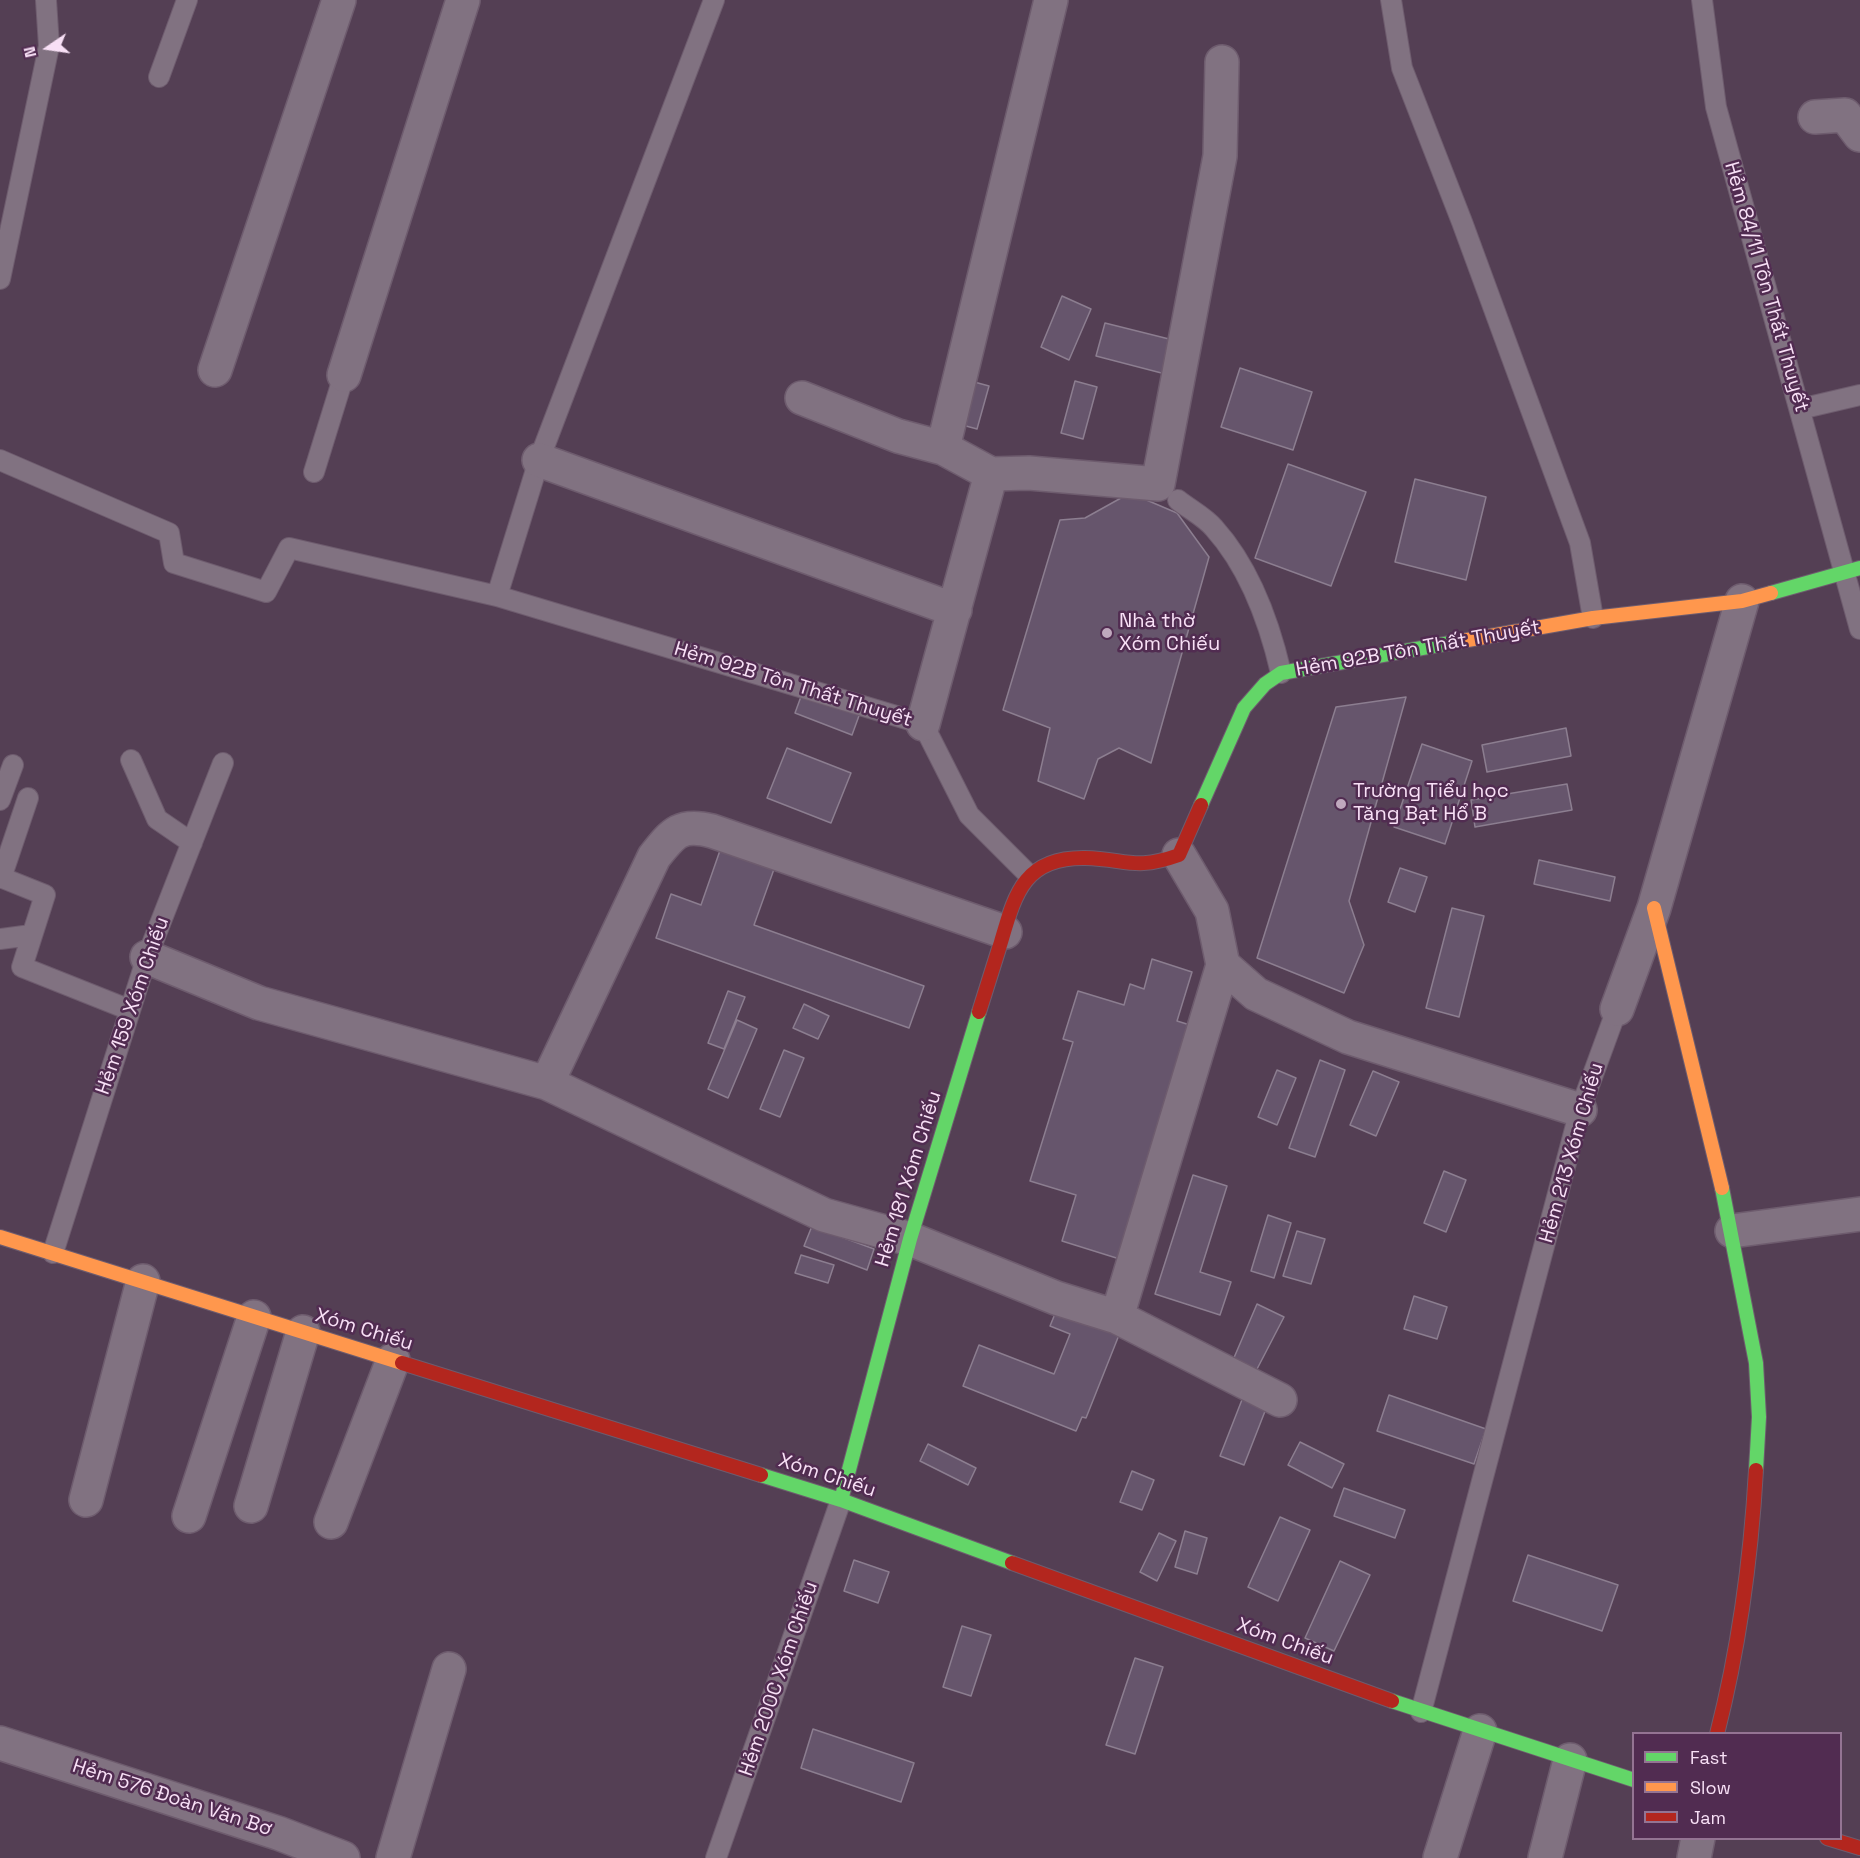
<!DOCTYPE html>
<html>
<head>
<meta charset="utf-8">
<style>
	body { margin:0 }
	#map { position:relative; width:1860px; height:1858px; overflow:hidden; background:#543f54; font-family:"Space Grotesk",sans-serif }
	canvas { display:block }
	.legend { position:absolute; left:1632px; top:1732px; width:210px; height:108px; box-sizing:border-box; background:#512c51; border:2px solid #947493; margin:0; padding:8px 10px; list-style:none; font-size:18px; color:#f8e0f6 }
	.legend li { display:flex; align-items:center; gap:12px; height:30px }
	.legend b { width:30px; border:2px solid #947493 }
	.north { position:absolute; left:18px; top:18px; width:60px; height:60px; -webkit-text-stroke:4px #512c51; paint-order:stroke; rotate:257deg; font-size:16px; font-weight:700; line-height:24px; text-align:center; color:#f8e0f6 }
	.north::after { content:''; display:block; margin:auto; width:21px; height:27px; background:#f8e0f6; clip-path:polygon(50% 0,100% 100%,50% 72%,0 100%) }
</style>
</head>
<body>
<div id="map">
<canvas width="1860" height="1858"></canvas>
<ul class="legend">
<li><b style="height:8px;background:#63d668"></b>Fast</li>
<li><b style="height:8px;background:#ff974d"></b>Slow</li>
<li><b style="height:8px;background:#b3261e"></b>Jam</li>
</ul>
<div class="north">N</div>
</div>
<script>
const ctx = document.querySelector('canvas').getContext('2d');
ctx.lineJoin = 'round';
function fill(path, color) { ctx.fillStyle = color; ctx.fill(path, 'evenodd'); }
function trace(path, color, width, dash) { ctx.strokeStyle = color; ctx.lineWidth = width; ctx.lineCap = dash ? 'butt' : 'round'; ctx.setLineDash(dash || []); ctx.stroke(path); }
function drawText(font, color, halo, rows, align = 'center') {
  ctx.font = font + ' "Space Grotesk",sans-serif'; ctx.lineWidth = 5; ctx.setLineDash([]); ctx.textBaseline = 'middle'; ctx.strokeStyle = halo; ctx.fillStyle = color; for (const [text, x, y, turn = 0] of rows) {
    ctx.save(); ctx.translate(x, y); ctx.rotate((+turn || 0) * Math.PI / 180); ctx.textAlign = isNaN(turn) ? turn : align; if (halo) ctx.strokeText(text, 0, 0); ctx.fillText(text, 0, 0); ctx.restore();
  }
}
const building = new Path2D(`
	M 1062,296 L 1091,309 L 1069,360 L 1041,347 Z
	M 1105,323 L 1181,342 L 1173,376 L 1096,356 Z
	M 1240,368 L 1312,392 L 1293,450 L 1221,427 Z
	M 967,380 L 989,386 L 977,429 L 955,423 Z
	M 1075,381 L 1097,387 L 1083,439 L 1061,433 Z
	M 1288,464 L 1366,492 L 1331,586 L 1255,558 Z
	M 1415,479 L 1486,497 L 1466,580 L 1395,562 Z
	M 1130,493 L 1177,513 L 1209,557 L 1151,763 L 1119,748 L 1098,759 L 1084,799 L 1038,781 L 1050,728 L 1003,710 L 1060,520 L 1085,518 Z
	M 803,691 L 860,713 L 852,735 L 795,713 Z
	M 1406,697 L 1349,901 L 1364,945 L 1344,993 L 1257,958 L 1336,707 Z
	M 1566,728 L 1571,756 L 1487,772 L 1482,745 Z
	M 1422,744 L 1472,761 L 1445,844 L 1394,827 Z
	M 787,748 L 851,773 L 831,823 L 767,798 Z
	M 1567,784 L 1572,810 L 1475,827 L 1471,800 Z
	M 724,839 L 778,858 L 754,925 L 924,986 L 909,1028 L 656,938 L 671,894 L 701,905 Z
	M 1539,860 L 1615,877 L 1610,901 L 1534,884 Z
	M 1400,868 L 1427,877 L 1415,912 L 1388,902 Z
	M 1452,908 L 1484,916 L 1459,1017 L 1426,1008 Z
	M 1152,959 L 1192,972 L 1177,1021 L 1190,1025 L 1126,1261 L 1062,1241 L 1076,1195 L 1030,1181 L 1073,1042 L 1063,1039 L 1078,991 L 1124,1005 L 1130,984 L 1144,989 Z
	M 728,991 L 745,997 L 724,1049 L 708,1043 Z
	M 804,1004 L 829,1016 L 818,1039 L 793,1028 Z
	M 737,1020 L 757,1029 L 728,1098 L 708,1089 Z
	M 784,1050 L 804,1058 L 780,1117 L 760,1109 Z
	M 1320,1060 L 1345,1070 L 1315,1157 L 1289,1148 Z
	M 1277,1070 L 1296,1078 L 1277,1125 L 1258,1117 Z
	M 1373,1071 L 1399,1082 L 1376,1136 L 1350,1125 Z
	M 1444,1171 L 1466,1180 L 1446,1232 L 1424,1223 Z
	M 1193,1175 L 1227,1186 L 1200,1272 L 1231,1282 L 1220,1315 L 1155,1294 Z
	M 1268,1215 L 1291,1223 L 1274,1278 L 1251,1271 Z
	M 812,1226 L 874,1249 L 867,1270 L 804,1246 Z
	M 1297,1231 L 1325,1239 L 1311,1284 L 1283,1276 Z
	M 801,1255 L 834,1265 L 828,1283 L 795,1273 Z
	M 1414,1296 L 1447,1307 L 1437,1339 L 1404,1329 Z
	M 1059,1304 L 1121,1330 L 1086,1418 L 1082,1417 L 1076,1431 L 963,1386 L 979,1345 L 1054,1374 L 1070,1334 L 1050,1326 Z
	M 1257,1304 L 1284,1317 L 1256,1371 L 1233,1360 Z
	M 1245,1392 L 1269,1401 L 1244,1465 L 1220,1456 Z
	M 1389,1395 L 1486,1429 L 1474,1464 L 1377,1431 Z
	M 1300,1442 L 1344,1464 L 1332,1488 L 1288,1465 Z
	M 928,1444 L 976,1468 L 968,1485 L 920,1461 Z
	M 1132,1471 L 1154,1480 L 1142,1510 L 1120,1502 Z
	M 1344,1488 L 1405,1510 L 1395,1538 L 1334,1516 Z
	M 1280,1517 L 1310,1530 L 1278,1601 L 1248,1587 Z
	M 1185,1531 L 1207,1538 L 1197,1574 L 1175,1567 Z
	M 1159,1533 L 1176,1541 L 1157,1581 L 1140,1572 Z
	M 1528,1555 L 1618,1585 L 1602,1631 L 1513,1601 Z
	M 854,1560 L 889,1572 L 878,1603 L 844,1591 Z
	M 1340,1561 L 1370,1575 L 1334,1651 L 1305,1638 Z
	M 962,1626 L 991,1635 L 971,1696 L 943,1687 Z
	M 1135,1658 L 1163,1667 L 1135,1754 L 1106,1745 Z
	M 813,1729 L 914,1763 L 901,1802 L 801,1768 Z`);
fill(building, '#66556c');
trace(building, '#8c7e90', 1.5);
const lane = new Path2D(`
	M 1391,0 L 1402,68 L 1462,222 L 1580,543 L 1593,618
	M 1702,0 L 1716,107 L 1860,629
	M 159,77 L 187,0
	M 0,279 L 49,46 L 46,0
	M 1800,409 L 1860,395
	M 0,460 L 169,533 L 174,563 L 266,592 L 289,548 L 497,596 L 923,724 L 969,815 L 1028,874
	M 314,472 L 344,375
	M 1178,500 C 1189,509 1205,517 1214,528 C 1250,568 1269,621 1281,673
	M 497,596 L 539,460 L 714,0
	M 131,760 L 157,819 L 192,843
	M 0,800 L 13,765
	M 0,877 L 45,895 L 22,967 L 130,1010
	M 1,878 L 28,798
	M 0,939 L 31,935
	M 53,1253 L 147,957 L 223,763
	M 1421,1712 L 1580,1110 L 1617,1009
	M 716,1858 L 841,1500`);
const street = new Path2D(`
	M 1815,117 L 1845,115 L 1860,135
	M 215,370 L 339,0
	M 344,375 L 463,0
	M 802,398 L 898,436 L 943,448 L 991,474 L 1029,473 L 1158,484 L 1220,156 L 1222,62
	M 943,448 L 1051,0
	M 539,460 L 955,610
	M 923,724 L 991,474
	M 1179,855 L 1212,911 L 1223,965 L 1256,994 L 1348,1037 L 1580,1110
	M 147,957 L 259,1003 L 547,1083 L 824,1215 L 910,1239 L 1056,1298 L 1117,1317 L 1223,965
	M 1617,1009 L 1654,908 L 1742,601
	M 547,1083 L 654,857 C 673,833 680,823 712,831 L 1005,932
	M 1732,1231 L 1860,1214
	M 1117,1317 L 1280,1400
	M 86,1500 L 143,1281
	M 251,1506 L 303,1332
	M 189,1516 L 254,1317
	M 331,1522 L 393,1360
	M 0,1743 L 278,1833 L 343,1858
	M 393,1858 L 449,1669
	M 1440,1858 L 1480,1731
	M 1545,1858 L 1570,1760
	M 1694,1858 L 1698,1838`);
const fast = new Path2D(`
	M 1771,593 L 1860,568
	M 1201,805 L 1244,708 L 1265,684 L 1281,673 L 1456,642
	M 1722,1188 L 1756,1363 L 1759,1417 L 1756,1470
	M 761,1475 L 841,1500 L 1012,1563
	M 841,1500 L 910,1239 L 979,1012
	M 1392,1701 L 1634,1780`);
const slow = new Path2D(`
	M 1456,642 L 1593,618 L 1742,601 L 1771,593
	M 1654,908 L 1722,1188
	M 0,1237 L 402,1363`);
const jam = new Path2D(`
	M 979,1012 C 986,989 994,965 1001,942 C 1015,894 1024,857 1085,858 C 1127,859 1134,871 1179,855 L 1201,805
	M 402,1363 L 761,1475
	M 1012,1563 L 1392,1701
	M 1717,1734 C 1739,1648 1751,1558 1756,1470
	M 1827,1838 L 1860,1848`);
trace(lane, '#6e5c6e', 22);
trace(street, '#6e5c6e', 36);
trace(fast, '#6e5c6e', 16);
trace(slow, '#6e5c6e', 16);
trace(jam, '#6e5c6e', 16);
trace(lane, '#817281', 20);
trace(street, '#817281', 33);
trace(fast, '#63d668', 14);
trace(slow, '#ff974d', 14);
trace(jam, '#b3261e', 14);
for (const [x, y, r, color] of [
	[1107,633,6,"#bfa8bd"],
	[1341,804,6,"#bfa8bd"]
]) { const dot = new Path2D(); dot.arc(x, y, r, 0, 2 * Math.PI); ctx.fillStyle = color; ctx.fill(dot); trace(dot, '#512c51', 2); }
drawText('20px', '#f8e0f6', '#512c51', [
	["Hẻm 84/11 Tôn Thất Thuyết",1766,287,74],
	["Hẻm 92B Tôn Thất Thuyết",1418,649,-10],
	["Hẻm 92B Tôn Thất Thuyết",793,685,17],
	["Hẻm 159 Xóm Chiếu",133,1006,-71],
	["Hẻm 213 Xóm Chiếu",1572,1153,-74],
	["Hẻm 181 Xóm Chiếu",909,1179,-73],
	["Xóm Chiếu",364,1330,17],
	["Xóm Chiếu",827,1476,18],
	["Xóm Chiếu",1285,1642,20],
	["Hẻm 200C Xóm Chiếu",779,1679,-71],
	["Hẻm 576 Đoàn Văn Bơ",172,1798,18]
]);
drawText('20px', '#f8e0f6', '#512c51', [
	["Nhà thờ",1119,622],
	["Xóm Chiếu",1119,645],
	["Trường Tiểu học",1353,792],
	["Tăng Bạt Hổ B",1353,815]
], 'left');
</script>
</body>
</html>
